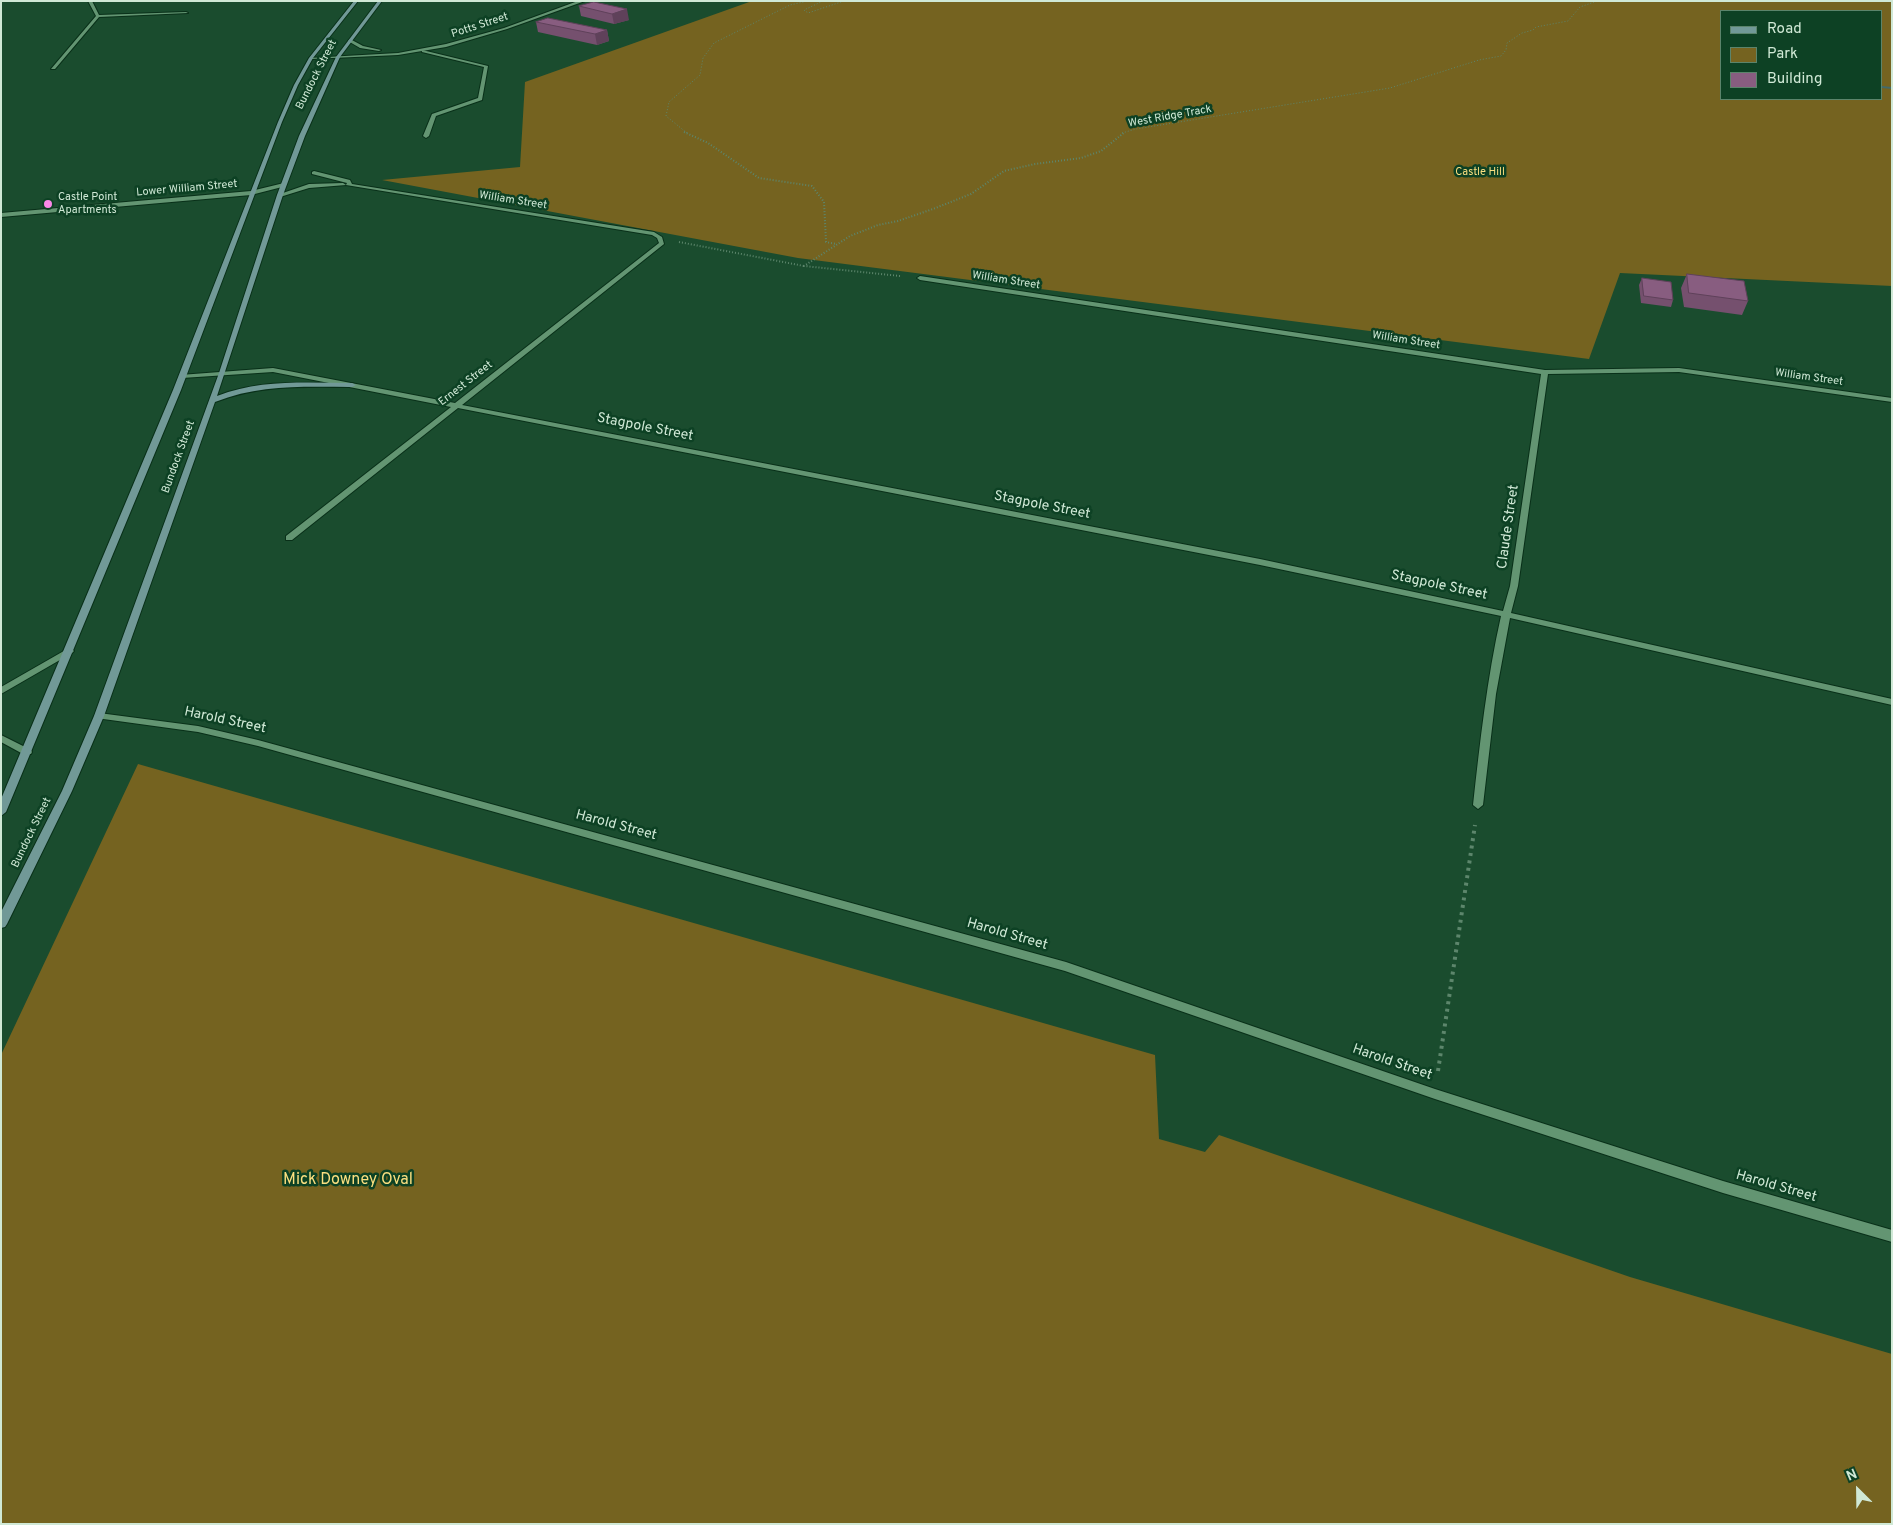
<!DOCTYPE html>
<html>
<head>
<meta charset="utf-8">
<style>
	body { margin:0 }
	#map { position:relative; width:1893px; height:1525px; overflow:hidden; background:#1a4c2e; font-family:Overpass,sans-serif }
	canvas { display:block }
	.frame { position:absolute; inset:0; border:2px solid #d0e9d6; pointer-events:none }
	.legend { position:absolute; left:1720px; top:10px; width:162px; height:90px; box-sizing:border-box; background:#0d4124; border:1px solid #5b846b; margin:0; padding:6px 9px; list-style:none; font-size:15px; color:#d0e9d6 }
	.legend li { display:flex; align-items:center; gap:10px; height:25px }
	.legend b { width:25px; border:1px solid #5b846b }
	.north { position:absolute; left:1833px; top:1465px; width:50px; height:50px; -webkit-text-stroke:4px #0d4124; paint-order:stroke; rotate:337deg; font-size:14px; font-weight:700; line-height:20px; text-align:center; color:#d0e9d6 }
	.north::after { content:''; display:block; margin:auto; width:18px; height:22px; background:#d0e9d6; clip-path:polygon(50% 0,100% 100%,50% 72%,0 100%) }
</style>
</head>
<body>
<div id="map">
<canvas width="1893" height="1525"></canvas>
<div class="frame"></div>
<ul class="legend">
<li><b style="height:6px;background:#719997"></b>Road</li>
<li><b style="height:14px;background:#756320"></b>Park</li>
<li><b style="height:14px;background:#885d80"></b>Building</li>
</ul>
<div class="north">N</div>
</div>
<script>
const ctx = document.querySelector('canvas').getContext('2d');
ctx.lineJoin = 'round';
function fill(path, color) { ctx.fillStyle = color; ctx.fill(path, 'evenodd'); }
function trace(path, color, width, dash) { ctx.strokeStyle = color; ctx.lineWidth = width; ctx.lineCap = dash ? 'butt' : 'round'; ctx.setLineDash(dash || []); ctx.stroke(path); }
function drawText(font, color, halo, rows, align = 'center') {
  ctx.font = font + ' Overpass,sans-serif'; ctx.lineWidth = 5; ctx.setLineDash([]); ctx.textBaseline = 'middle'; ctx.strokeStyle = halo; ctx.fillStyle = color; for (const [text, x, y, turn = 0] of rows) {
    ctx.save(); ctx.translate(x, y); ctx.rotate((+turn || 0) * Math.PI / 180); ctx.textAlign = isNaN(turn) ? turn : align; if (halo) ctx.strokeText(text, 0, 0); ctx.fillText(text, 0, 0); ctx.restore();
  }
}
fill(new Path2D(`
	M 752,1 L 1892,1 L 1892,286 L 1620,273 L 1589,359 L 798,258 L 382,180 L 520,167 L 525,82 ZM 1722,11 L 1882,11 L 1882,99 L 1722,99 Z
	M 138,764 L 1155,1055 L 1159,1139 L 1205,1152 L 1219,1135 L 1630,1277 L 1892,1354 L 1892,1524 L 1,1524 L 1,1055 Z`), '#756320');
fill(new Path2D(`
	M 1882,86 L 1892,87 L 1892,89 L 1882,88 Z`), '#436a6a');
const service = new Path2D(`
	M 88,1 L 92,1 L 99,15 L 186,12 L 188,13 L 99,17 L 55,69 L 51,69 L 96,16 Z
	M 422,50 L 488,66 L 482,100 L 436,116 L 429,136 L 426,138 L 423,136 L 432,114 L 478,98 L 484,67 L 422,52 Z`);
const minor = new Path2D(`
	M 578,1 L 585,1 L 507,29 L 446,47 L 398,55 L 311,59 L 309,58 L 398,53 L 446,44 L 504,28 Z
	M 350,39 L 363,46 L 381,50 L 379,51 L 360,48 L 348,41 Z
	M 314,171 L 350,180 L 352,184 L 654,232 L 662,237 L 664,244 L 462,405 L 1260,559 L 1503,611 L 1510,586 L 1541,374 L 920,280 L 917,278 L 920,276 L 1545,370 L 1679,368 L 1892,398 L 1892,402 L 1679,372 L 1548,374 L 1518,586 L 1511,613 L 1892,699 L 1892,705 L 1510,618 L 1496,694 L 1483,805 L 1478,809 L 1473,805 C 1480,742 1487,678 1501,616 L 1260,565 L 458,408 L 292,540 L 286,540 L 286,536 L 451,407 L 273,372 L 182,378 L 180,377 L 180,375 L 273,368 L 455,403 L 659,243 L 657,238 L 652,235 L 346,185 L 309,188 L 280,197 L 277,195 L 309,184 L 343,183 L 346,185 L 347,183 L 312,174 L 312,172 Z
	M 284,183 L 286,184 L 286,186 L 251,195 L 1,217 L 1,213 L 251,191 Z
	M 69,648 L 72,649 L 74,651 L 72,653 L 1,694 L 1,687 Z
	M 99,713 L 198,726 L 258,740 L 1066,962 L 1435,1089 L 1723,1181 L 1892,1230 L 1892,1242 L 1723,1193 L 1435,1099 L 1065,971 L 258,746 L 198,732 L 96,718 L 94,716 Z
	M 1,735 L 31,750 L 32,752 L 31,754 L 23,754 L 1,742 Z`);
const secondary = new Path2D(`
	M 354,1 L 358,1 L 313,58 L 298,85 L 282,122 L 181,390 L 6,812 L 1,816 L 1,799 L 173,390 L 278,122 L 294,85 L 309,58 Z
	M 378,1 L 382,1 L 340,57 L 305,136 L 283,195 L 217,396 C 261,379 306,383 352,383 L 356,385 L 352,387 C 304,387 261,384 215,402 L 104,716 L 72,791 L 7,924 L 5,927 L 1,928 L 1,912 L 62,791 L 94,716 L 219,373 L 277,195 L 299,136 L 336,57 Z`);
trace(service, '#093019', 2);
trace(minor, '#093019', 2);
trace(secondary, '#093019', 2);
trace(new Path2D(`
	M 823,1 L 804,10 L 808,13 L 844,1
	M 687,133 L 666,116 L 669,102 L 700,75 L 703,58 L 714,43 L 790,5 L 808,1
	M 1122,133 L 1136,129 L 1390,88 L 1479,60 L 1501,56 L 1506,50 L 1507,43 L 1522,33 L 1533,30 L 1536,27 L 1568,21 L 1580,7 L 1597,1`), '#5d866c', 1, [1, 2]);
trace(new Path2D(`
	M 684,132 L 708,143 L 759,178 L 812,186 L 824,202 L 826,242 L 836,244
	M 679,242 L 804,266
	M 900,276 L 804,266 L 850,236 L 878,225 L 898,221 L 933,209 L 971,194 L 1004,171 L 1035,164 L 1081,158 L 1101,151 L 1125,132`), '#5d866c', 2, [1, 2]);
trace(new Path2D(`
	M 1438,1071 L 1475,825`), '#5d866c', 4, [3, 4.5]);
fill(service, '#639572');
fill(minor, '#639572');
fill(secondary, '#719997');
fill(new Path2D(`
	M 594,2 L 629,20 L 614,24 L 581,16 L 579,6 Z
	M 536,22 L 607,30 L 609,41 L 597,45 L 538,32 Z
	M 1687,274 L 1748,301 L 1742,315 L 1684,307 L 1681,288 Z
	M 1642,278 L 1673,300 L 1671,307 L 1641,303 L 1639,285 Z`), '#75506e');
fill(new Path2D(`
	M 627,9 L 629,20 L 614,24 L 612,14 Z
	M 607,30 L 609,41 L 597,45 L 595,34 Z`), '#5f415a');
const building = new Path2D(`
	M 594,2 L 627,9 L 612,14 L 579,6 Z
	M 548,18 L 607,30 L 595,34 L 536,22 Z
	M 1687,274 L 1744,281 L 1748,301 L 1689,293 Z
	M 1642,278 L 1671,282 L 1673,300 L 1644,296 Z`);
fill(building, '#885d80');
trace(building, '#5f415a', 1);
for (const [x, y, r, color] of [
	[48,204,5,"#fa87e7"]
]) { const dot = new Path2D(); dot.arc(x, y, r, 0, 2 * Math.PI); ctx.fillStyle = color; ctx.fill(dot); trace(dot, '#0d4124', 2); }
drawText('11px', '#d0e9d6', '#0d4124', [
	["Potts Street",480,26,-18],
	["Bundock Street",317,75,-63],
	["West Ridge Track",1170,117,-10],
	["Lower William Street",187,189,-5],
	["William Street",513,201,9],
	["William Street",1006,281,9],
	["William Street",1406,341,9],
	["William Street",1809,378,8],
	["Ernest Street",466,384,-38],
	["Bundock Street",179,457,-70],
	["Bundock Street",32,833,-64]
]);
drawText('11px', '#fbdf80', '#0d4124', [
	["Castle Hill",1480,173]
]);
drawText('11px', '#d0e9d6', '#0d4124', [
	["Castle Point",58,198],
	["Apartments",58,211]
], 'left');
drawText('14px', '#d0e9d6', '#0d4124', [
	["Stagpole Street",645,428,11],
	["Stagpole Street",1042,506,11],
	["Claude Street",1509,527,-82],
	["Stagpole Street",1439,586,12],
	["Harold Street",225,721,12],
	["Harold Street",616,826,15],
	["Harold Street",1007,935,16],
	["Harold Street",1392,1063,19],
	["Harold Street",1776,1187,16]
]);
drawText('16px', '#fbdf80', '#0d4124', [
	["Mick Downey Oval",348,1181]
]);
</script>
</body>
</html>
